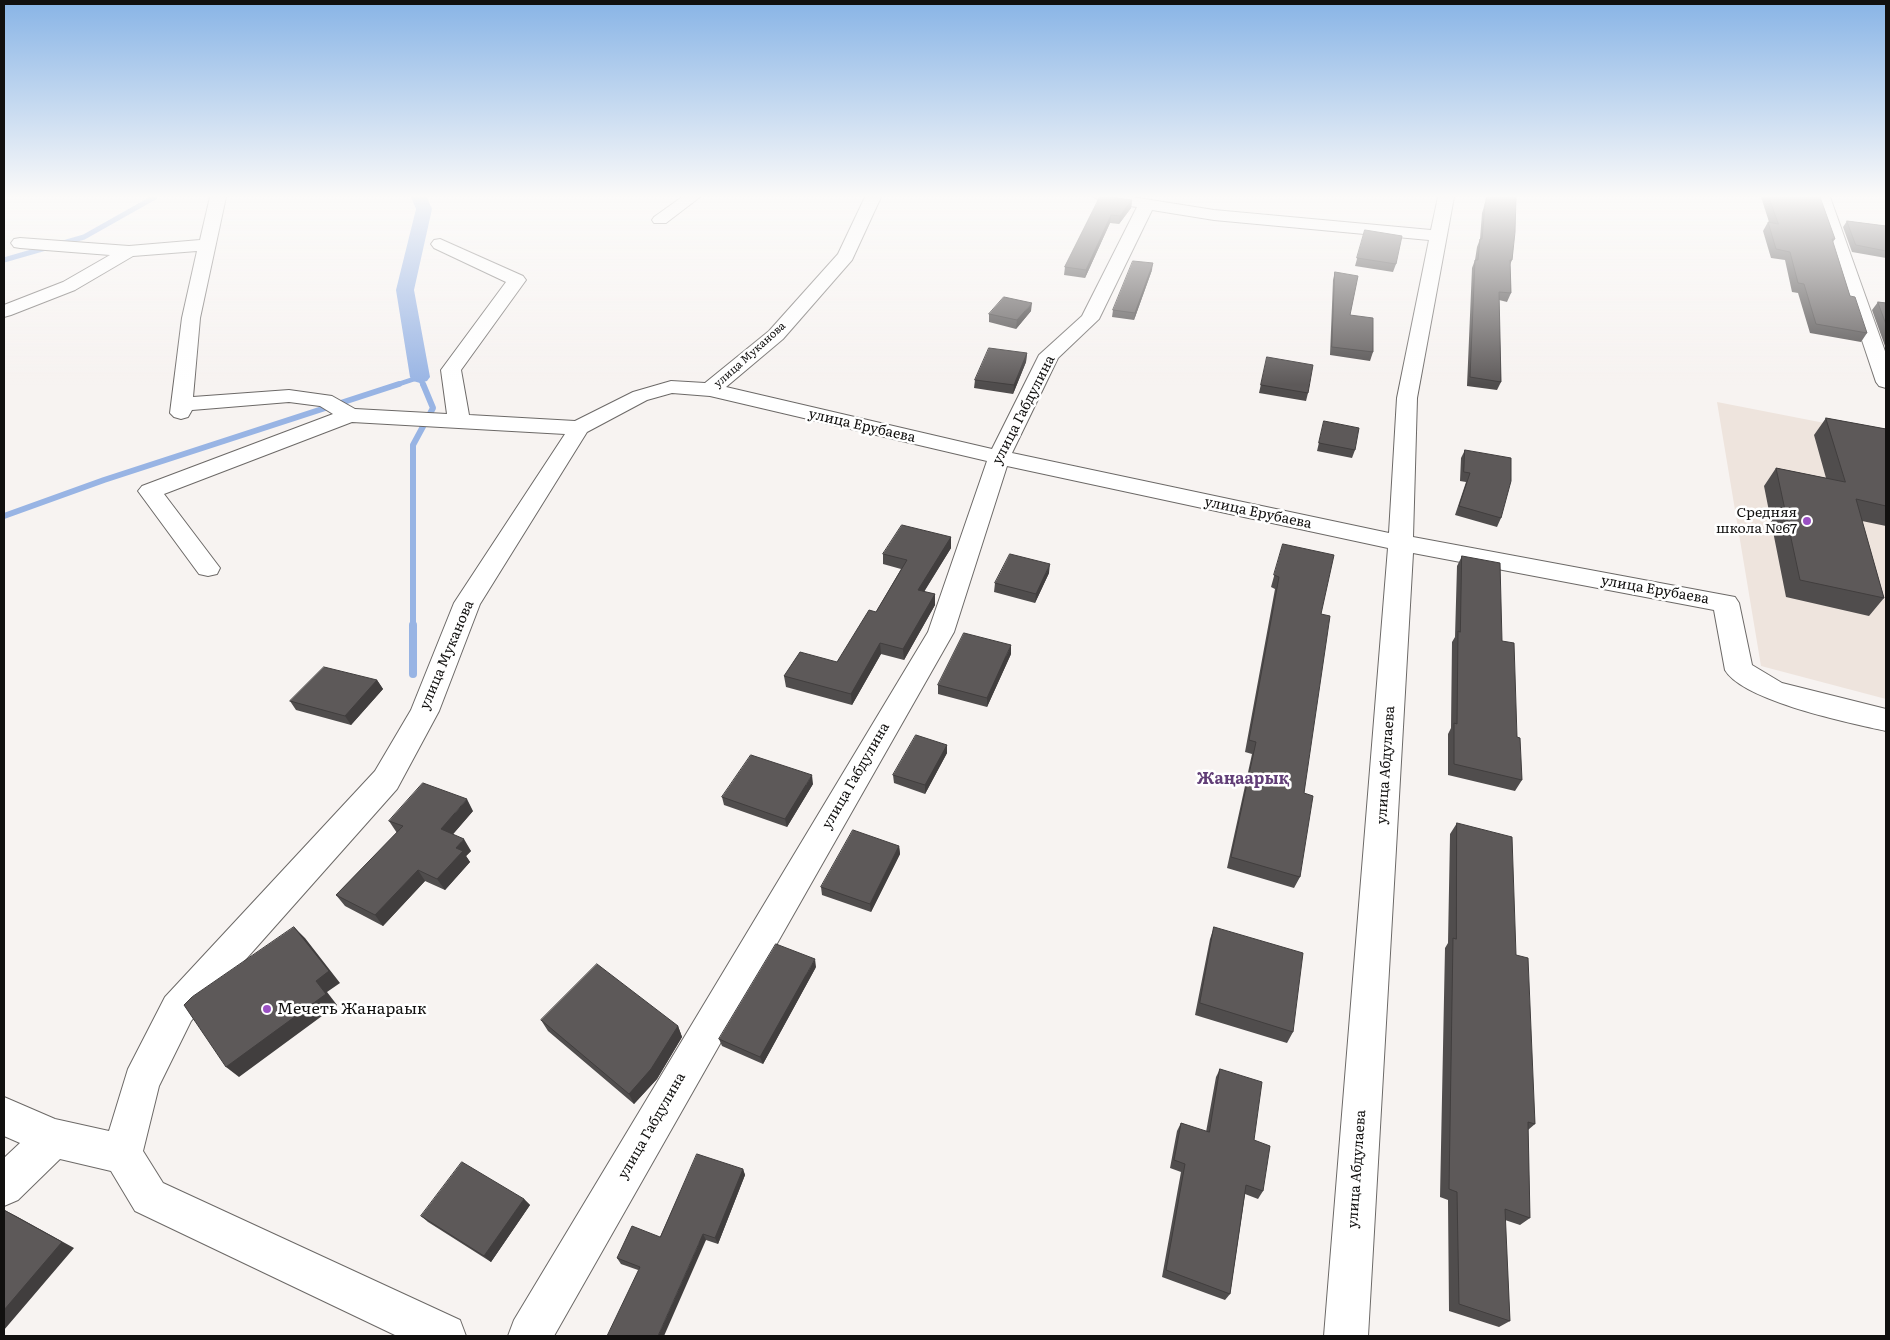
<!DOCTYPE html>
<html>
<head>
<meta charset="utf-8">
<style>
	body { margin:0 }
	#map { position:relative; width:1890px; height:1340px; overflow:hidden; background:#f7f3f1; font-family:Literata,serif }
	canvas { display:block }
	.frame { position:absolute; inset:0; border:5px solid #11100f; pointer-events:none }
</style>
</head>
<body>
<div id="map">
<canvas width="1890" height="1340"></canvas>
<div class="frame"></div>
</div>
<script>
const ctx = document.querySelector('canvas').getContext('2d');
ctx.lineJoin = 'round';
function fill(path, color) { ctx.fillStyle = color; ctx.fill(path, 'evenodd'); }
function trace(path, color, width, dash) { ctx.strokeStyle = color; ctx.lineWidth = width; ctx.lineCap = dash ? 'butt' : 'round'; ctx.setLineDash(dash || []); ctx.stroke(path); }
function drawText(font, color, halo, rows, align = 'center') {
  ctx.font = font + ' Literata,serif'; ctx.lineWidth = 5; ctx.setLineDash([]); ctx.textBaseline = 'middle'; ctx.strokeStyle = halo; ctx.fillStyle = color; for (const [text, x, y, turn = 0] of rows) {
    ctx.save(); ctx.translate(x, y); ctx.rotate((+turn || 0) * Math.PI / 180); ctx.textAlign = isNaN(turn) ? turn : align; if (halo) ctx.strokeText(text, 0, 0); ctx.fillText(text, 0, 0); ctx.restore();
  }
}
fill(new Path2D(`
	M 1717,402 L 1886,435 L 1886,699 L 1761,666 Z`), '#eee4dd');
trace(new Path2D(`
	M 4,260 L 84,237 L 155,197
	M 396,385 L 420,377 L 423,385`), '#98b4e4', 5);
trace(new Path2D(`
	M 4,516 L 104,480 L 399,384
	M 413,627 L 413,445 L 433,408 L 423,384`), '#98b4e4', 6);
trace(new Path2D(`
	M 413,625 L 413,674`), '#98b4e4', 8);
fill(new Path2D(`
	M 411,197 L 427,197 L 432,209 L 414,290 L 430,377 L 427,381 L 420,383 L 413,381 L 410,377 L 396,290 L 416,209 Z`), '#98b4e4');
const minor = new Path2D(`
	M 210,197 L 226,197 L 200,318 L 193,397 L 289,390 L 332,396 L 355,409 L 447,414 L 441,370 L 506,282 L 434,248 L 431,244 L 434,240 L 440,239 L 523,276 L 526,280 L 461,370 L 469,415 L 575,421 L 633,392 L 671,381 L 705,383 L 769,331 L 838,254 L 865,197 L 881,197 L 852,260 L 783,339 L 726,387 L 992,449 L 1039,355 L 1082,316 L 1137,207 L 1102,202 L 1094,197 L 1132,197 L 1214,210 L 1431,230 L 1438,197 L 1454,197 L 1417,398 L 1413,537 L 1735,597 L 1739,603 L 1752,665 L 1782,683 L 1886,709 L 1886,731 C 1850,723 1743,701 1725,670 L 1714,610 L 1413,553 L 1368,1336 L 1324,1336 L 1388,548 L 1007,466 L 954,632 L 554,1336 L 508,1336 L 514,1320 L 928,632 L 987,461 L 710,396 L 672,393 L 647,400 L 587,432 L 480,604 L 439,711 L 397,789 L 191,1021 L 159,1086 L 143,1151 L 163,1183 L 460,1320 L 466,1336 L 397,1336 L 135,1211 L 111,1171 L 60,1159 L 18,1200 L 4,1206 L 4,1158 L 20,1143 L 4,1136 L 4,1097 L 55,1119 L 109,1131 L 128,1069 L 165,997 L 375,771 L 411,710 L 454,603 L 565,434 L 352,422 L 164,494 L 220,568 L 217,574 L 208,576 L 199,574 L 138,491 L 142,486 L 333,414 L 320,406 L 289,402 L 192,410 L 188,417 L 181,419 L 174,417 L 170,413 L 182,318 L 197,251 L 133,256 L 75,290 L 11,315 L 4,317 L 4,305 L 63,282 L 110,255 L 20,248 L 14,247 L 11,243 L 14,239 L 20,238 L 129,246 L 200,240 ZM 1152,210 L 1214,220 L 1429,240 L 1397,398 L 1389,533 L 1012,453 L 1058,358 L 1099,319 Z
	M 682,197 L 700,197 L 666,223 L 654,223 L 652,220 L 654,217 Z
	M 1814,197 L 1830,197 L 1886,354 L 1886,388 L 1879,386 L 1876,382 Z`);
trace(minor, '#6c6967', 2);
fill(minor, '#fff');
fill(new Path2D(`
	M 1487,197 L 1516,197 L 1512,260 L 1510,265 L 1511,293 L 1507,302 L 1499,300 L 1501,382 L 1497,390 L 1467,386 L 1472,268 L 1475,260 L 1477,247 L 1480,239 L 1482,213 Z
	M 1761,197 L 1820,197 L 1835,239 L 1833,242 L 1850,296 L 1867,333 L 1861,342 L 1810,333 L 1798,293 L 1792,292 L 1785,260 L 1771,258 L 1763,231 L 1768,222 L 1769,222 Z
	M 1132,200 L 1131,208 L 1119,224 L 1110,223 L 1085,278 L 1064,275 L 1065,267 L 1095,207 Z
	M 1847,221 L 1886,226 L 1886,258 L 1852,252 L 1843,227 Z
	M 1365,230 L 1396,264 L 1393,272 L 1355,266 Z
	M 1152,270 L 1134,320 L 1112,317 L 1113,310 Z
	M 1335,272 L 1350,315 L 1373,352 L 1370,361 L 1330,355 L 1333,280 Z
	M 1878,302 L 1886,303 L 1886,347 L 1885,346 L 1872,310 Z
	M 1031,311 L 1016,329 L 989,322 L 989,314 Z
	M 1027,353 L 1026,362 L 1013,394 L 974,388 L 975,380 Z
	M 1267,357 L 1308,393 L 1306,401 L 1259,393 Z
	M 1826,418 L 1886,429 L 1886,526 L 1862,521 L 1884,598 L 1869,616 L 1786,597 L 1764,486 L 1776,468 L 1826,478 L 1814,435 Z
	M 1324,421 L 1355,450 L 1352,458 L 1317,451 Z
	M 1465,450 L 1501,518 L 1497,527 L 1455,515 L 1466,482 L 1460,481 L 1461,458 Z
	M 951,537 L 951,548 L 924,592 L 935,594 L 935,605 L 904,660 L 881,654 L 852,705 L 786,687 L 784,676 L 837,662 L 876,612 L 901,569 L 883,564 L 883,554 Z
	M 1283,544 L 1321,614 L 1304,793 L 1300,877 L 1294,888 L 1227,868 L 1252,754 L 1245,752 L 1275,589 L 1271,587 Z
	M 1462,556 L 1502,641 L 1517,737 L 1522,780 L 1515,791 L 1448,775 L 1448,734 L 1451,728 L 1452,642 L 1455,637 L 1457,566 Z
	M 1049,573 L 1035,603 L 994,592 L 995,583 Z
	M 1011,654 L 987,707 L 938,694 L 938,685 Z
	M 377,680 L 383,689 L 351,725 L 296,710 L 290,701 Z
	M 947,745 L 947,753 L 925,794 L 894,783 L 893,775 Z
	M 813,784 L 787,827 L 724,805 L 722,797 Z
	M 473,811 L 453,834 L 471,851 L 466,856 L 470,862 L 445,890 L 425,881 L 383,926 L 345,906 L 336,895 L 397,833 L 389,821 Z
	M 1457,823 L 1516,955 L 1535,1124 L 1528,1130 L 1530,1218 L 1520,1225 L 1505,1220 L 1510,1321 L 1499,1327 L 1449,1311 L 1448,1200 L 1440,1197 L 1445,948 L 1448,943 L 1450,834 Z
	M 899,846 L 900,854 L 871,912 L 822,895 L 821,887 Z
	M 1214,927 L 1293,1032 L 1287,1043 L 1195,1015 L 1210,939 Z
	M 816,967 L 763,1064 L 722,1046 L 719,1039 Z
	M 541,1020 L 678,1026 L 682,1037 L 657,1079 L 634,1104 L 548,1031 Z
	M 1220,1069 L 1254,1140 L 1263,1191 L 1258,1199 L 1245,1194 L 1230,1294 L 1225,1300 L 1162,1277 L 1181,1172 L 1170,1168 L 1177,1131 L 1181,1123 L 1206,1132 L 1216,1077 Z
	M 743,1169 L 745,1175 L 718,1244 L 706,1240 L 638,1270 L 621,1264 L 617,1258 L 660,1237 Z
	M 524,1199 L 530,1205 L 491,1262 L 428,1222 L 421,1216 Z`), '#504d4d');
fill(new Path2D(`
	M 1132,200 L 1131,208 L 1119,224 L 1120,216 Z
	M 1111,215 L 1110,223 L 1085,278 L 1086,270 Z
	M 1153,263 L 1152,270 L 1134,320 L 1135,313 Z
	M 1032,303 L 1031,311 L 1016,329 L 1017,320 Z
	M 1027,353 L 1026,362 L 1013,394 L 1014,385 Z
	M 951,537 L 951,548 L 918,601 L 918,590 Z
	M 1050,564 L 1049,573 L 1035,603 L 1036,594 Z
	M 935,594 L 935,605 L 904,660 L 903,649 Z
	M 880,643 L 881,654 L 852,705 L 851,694 Z
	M 1011,645 L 1011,654 L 987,707 L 987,698 Z
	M 377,680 L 383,689 L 351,725 L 345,716 Z
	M 947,745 L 947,753 L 925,794 L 925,785 Z
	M 812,775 L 813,784 L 787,827 L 785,819 Z
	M 467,799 L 473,811 L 448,840 L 441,829 Z
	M 464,839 L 471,851 L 466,856 L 470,862 L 445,890 L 437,879 L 456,848 Z
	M 899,846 L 900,854 L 871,912 L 870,904 Z
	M 418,870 L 425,881 L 383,926 L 375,915 Z
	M 294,927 L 305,938 L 340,983 L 327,992 L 337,1005 L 239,1077 L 226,1067 Z
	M 815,959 L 816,967 L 763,1064 L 760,1057 Z
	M 678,1026 L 682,1037 L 657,1079 L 634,1104 L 629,1094 Z
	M 743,1169 L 745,1175 L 718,1244 L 715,1238 Z
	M 524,1199 L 530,1205 L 491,1262 L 484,1256 Z
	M 4,1210 L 16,1216 L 74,1248 L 4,1330 Z
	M 703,1234 L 706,1240 L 664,1336 L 658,1336 Z`), '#413e3e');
const building = new Path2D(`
	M 1100,197 L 1110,197 L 1132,200 L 1120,216 L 1111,215 L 1086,270 L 1065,267 Z
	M 1487,197 L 1516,197 L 1515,232 L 1512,260 L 1510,260 L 1511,293 L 1499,292 L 1501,382 L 1470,377 L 1475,260 L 1478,260 L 1480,239 L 1482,239 L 1485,205 Z
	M 1769,197 L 1820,197 L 1835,239 L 1832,239 L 1850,296 L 1855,297 L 1867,333 L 1816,324 L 1804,284 L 1798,283 L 1790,252 L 1776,249 L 1768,222 L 1778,224 Z
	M 1847,221 L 1886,226 L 1886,251 L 1856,245 Z
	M 1365,230 L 1402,236 L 1396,264 L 1357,258 Z
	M 1133,261 L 1153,263 L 1135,313 L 1113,310 Z
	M 1335,272 L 1358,276 L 1350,315 L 1373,318 L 1373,352 L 1332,347 Z
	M 1004,297 L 1032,303 L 1017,320 L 989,314 Z
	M 1878,302 L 1886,303 L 1886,324 Z
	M 989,348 L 1027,353 L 1014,385 L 975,380 Z
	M 1267,357 L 1313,365 L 1308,393 L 1261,385 Z
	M 1826,418 L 1886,429 L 1886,506 L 1856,499 L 1884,598 L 1800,580 L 1776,468 L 1845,482 Z
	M 1324,421 L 1359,428 L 1355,450 L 1319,443 Z
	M 1465,450 L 1511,458 L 1511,481 L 1501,518 L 1459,506 L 1470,473 L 1464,472 Z
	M 902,525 L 951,537 L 918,590 L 935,594 L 903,649 L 880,643 L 851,694 L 784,676 L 800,652 L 837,662 L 869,610 L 876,612 L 907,560 L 883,554 Z
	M 1283,544 L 1334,555 L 1321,614 L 1330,616 L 1304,793 L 1313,796 L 1300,877 L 1231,857 L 1256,742 L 1249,740 L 1279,577 L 1274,575 Z
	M 1010,554 L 1050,564 L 1036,594 L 995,583 Z
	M 1462,556 L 1500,563 L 1502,641 L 1514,643 L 1517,737 L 1520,738 L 1522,780 L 1454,764 L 1454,723 L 1457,724 L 1458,631 L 1460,632 Z
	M 964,633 L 1011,645 L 987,698 L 938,685 Z
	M 324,667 L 377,680 L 345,716 L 290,701 Z
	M 916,735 L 947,745 L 925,785 L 893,775 Z
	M 751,755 L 812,775 L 785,819 L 722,797 Z
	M 423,783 L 467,799 L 441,829 L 464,839 L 456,848 L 463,851 L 437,879 L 418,870 L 375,915 L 336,895 L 403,826 L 389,821 Z
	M 1457,823 L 1512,837 L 1516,955 L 1528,958 L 1535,1124 L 1528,1122 L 1530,1218 L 1505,1209 L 1510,1321 L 1459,1304 L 1457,1192 L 1449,1189 L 1453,938 L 1456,939 Z
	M 853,830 L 899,846 L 870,904 L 821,887 Z
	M 294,927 L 329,971 L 316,981 L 326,994 L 226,1067 L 184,1005 L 192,997 Z
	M 1214,927 L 1303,953 L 1293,1032 L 1200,1003 Z
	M 776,944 L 815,959 L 760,1057 L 719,1039 Z
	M 597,964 L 678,1026 L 651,1069 L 629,1094 L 541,1020 Z
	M 1220,1069 L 1262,1082 L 1254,1140 L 1270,1146 L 1263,1191 L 1246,1185 L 1230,1294 L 1166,1270 L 1185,1164 L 1174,1160 L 1181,1123 L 1209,1132 Z
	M 697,1154 L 743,1169 L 715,1238 L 703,1234 L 658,1336 L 607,1336 L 640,1267 L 617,1258 L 632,1226 L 660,1237 Z
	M 462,1162 L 524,1199 L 484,1256 L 421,1216 Z
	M 4,1210 L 62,1242 L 4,1310 Z`);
fill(building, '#5d5959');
trace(building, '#413e3e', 1);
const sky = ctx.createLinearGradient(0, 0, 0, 385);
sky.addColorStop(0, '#88b4e6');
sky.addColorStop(0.51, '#fbfaf9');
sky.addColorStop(1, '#fbfaf900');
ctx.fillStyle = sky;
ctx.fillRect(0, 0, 1890, 385);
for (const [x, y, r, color] of [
	[1807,521,5,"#9a50c3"],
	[267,1009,5,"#9a50c3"]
]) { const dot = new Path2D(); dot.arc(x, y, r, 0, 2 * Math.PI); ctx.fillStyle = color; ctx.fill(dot); trace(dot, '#fff', 2); }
drawText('11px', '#11100f', '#fff', [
	["улица Муканова",750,355,-42]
]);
drawText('14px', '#11100f', '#fff', [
	["улица Габдулина",1024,410,-63],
	["улица Ерубаева",862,426,13],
	["улица Ерубаева",1258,513,12],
	["улица Ерубаева",1655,590,10],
	["улица Муканова",447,655,-67],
	["улица Абдулаева",1386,765,-86],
	["улица Габдулина",856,776,-60],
	["улица Габдулина",652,1126,-60],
	["улица Абдулаева",1357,1169,-86]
]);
drawText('14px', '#11100f', '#fff', [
	["Средняя",1797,513],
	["школа №67",1797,529]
], 'right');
drawText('bold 16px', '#613e77', '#fff', [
	["Жаңаарық",1243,779]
]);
drawText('16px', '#11100f', '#fff', [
	["Мечеть Жанараык",277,1009]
], 'left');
</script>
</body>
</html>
